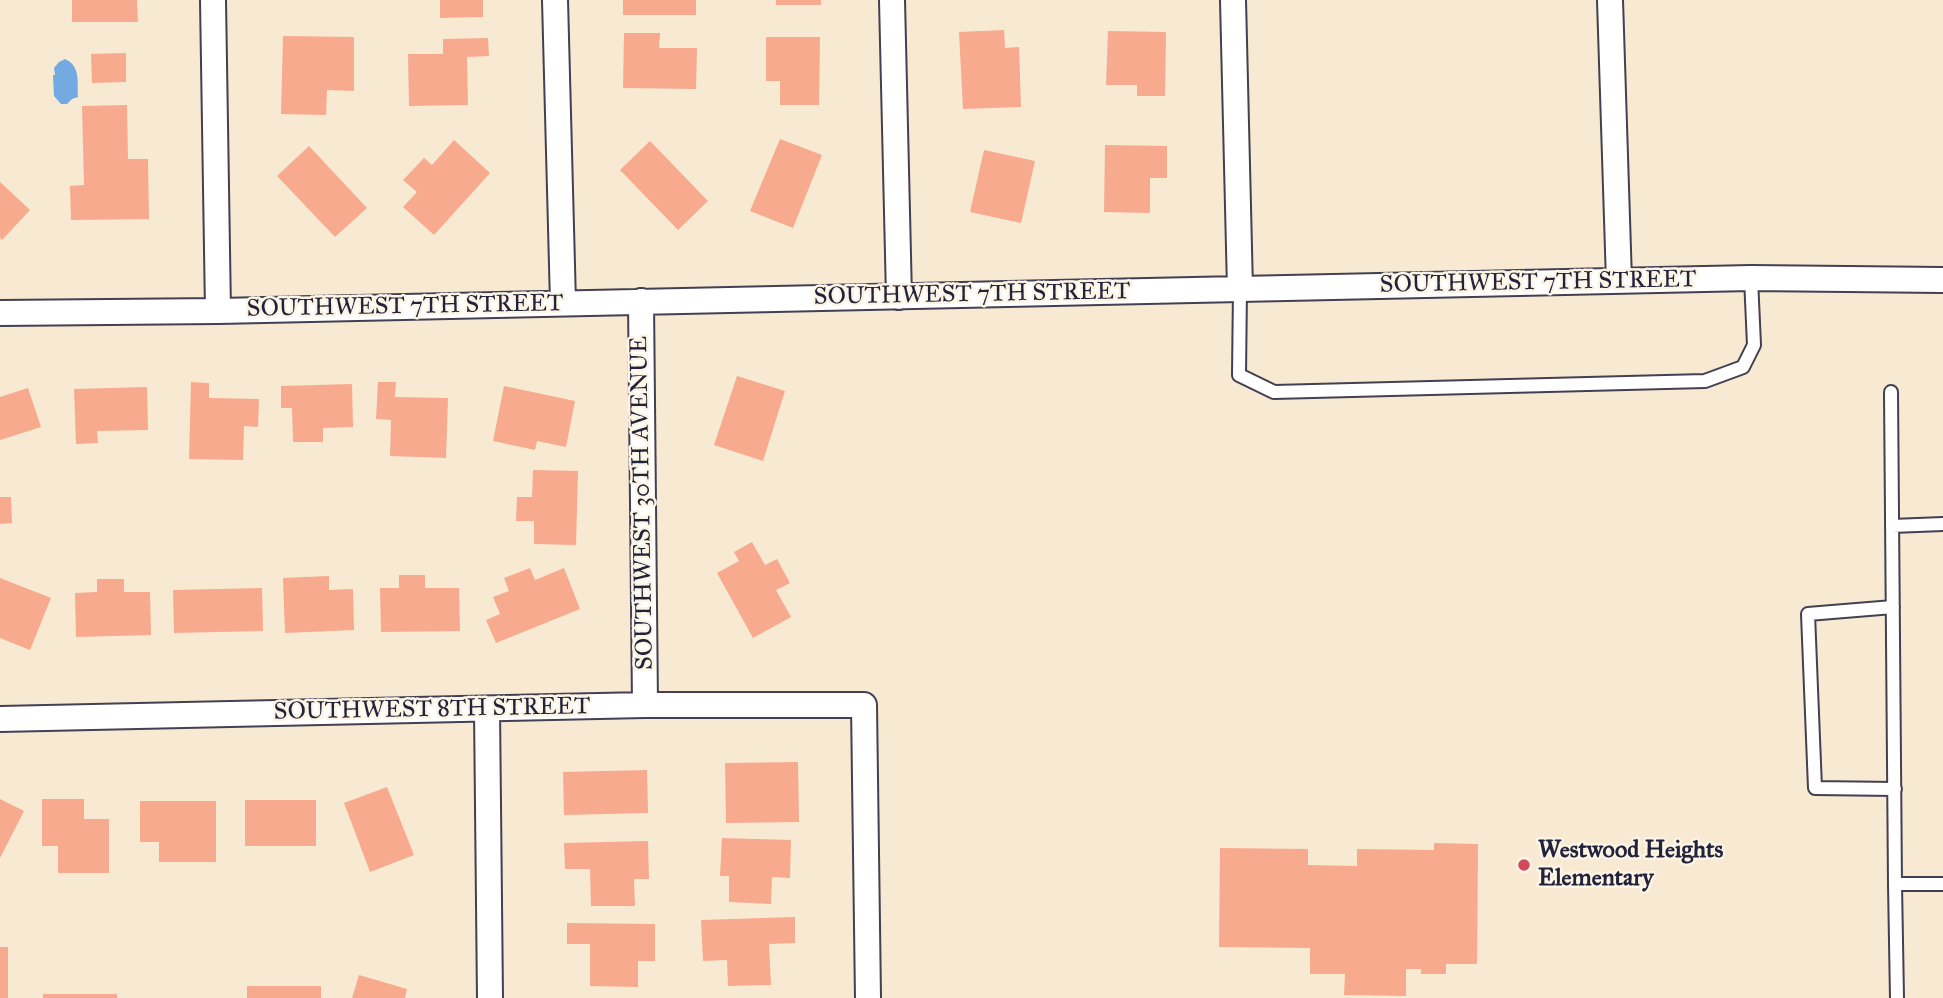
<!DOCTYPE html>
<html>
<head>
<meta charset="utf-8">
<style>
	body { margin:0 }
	canvas { display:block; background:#f8e9d2 }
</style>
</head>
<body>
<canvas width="1943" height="998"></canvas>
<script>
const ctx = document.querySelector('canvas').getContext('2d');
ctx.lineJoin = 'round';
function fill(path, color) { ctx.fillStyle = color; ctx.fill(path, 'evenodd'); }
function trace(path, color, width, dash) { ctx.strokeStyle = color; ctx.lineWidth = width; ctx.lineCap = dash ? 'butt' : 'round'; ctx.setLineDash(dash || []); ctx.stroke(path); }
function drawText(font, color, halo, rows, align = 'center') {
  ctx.font = font + ' "IM FELL Great Primer",serif'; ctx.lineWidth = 5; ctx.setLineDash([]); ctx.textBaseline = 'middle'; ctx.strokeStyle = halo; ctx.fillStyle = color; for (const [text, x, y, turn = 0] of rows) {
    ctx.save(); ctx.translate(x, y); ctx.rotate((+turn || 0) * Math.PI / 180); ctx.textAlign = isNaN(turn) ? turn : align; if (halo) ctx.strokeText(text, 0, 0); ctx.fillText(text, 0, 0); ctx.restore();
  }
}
fill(new Path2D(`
	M 65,59 C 81,66 77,82 78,97 L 72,99 L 67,104 L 61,104 L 54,96 L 53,75 L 55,75 L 54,68 L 59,62 Z`), '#72aae1');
fill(new Path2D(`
	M 72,0 L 137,0 L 138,22 L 72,22 Z
	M 440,0 L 483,0 L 483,17 L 440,18 Z
	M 623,0 L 696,0 L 696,15 L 623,15 Z
	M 776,0 L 821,0 L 821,5 L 776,5 Z
	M 1004,30 L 1005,48 L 1019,47 L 1021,107 L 963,109 L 959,32 Z
	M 1108,31 L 1166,32 L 1165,96 L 1137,96 L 1137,85 L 1106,85 Z
	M 624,33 L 660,33 L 659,48 L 697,48 L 696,89 L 623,88 Z
	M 283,36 L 354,37 L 354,91 L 327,90 L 326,115 L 281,114 Z
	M 766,37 L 820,37 L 819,105 L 780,105 L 780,81 L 766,81 Z
	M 488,38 L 489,56 L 467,57 L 468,105 L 409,106 L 408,54 L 443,54 L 443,39 Z
	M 126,53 L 126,82 L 92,83 L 91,54 Z
	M 127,105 L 128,159 L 148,159 L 149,219 L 71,220 L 70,186 L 84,185 L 82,106 Z
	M 780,139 L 822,155 L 793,228 L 750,211 Z
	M 454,140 L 490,173 L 434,235 L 403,207 L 417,192 L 403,180 L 424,158 L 432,165 Z
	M 650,141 L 708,201 L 678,230 L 620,170 Z
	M 1105,145 L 1167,146 L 1167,178 L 1150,178 L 1150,213 L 1104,212 Z
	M 309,146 L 367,208 L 335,237 L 277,176 Z
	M 984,150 L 1035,161 L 1021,223 L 970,212 Z
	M 0,182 L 30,210 L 2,240 L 0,238 Z
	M 737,376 L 785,391 L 763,461 L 714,445 Z
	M 191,382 L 209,383 L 209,398 L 259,399 L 258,427 L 244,426 L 243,460 L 189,459 Z
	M 378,382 L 396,382 L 395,397 L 448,398 L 446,458 L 390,456 L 391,420 L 376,419 Z
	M 352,384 L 353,427 L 323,428 L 323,442 L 293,442 L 292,408 L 281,408 L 281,386 Z
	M 504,386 L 575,401 L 566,447 L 537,441 L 535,450 L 493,441 Z
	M 147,387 L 148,430 L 97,431 L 98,443 L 76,444 L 74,389 Z
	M 28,388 L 41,427 L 0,440 L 0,397 Z
	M 533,470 L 578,471 L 576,545 L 534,544 L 534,521 L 516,521 L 517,497 L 532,497 Z
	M 0,497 L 11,497 L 12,523 L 0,524 Z
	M 752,542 L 765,565 L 777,559 L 790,583 L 776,590 L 791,617 L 753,638 L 717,573 L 739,561 L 734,552 Z
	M 530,568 L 535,580 L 564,568 L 580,609 L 496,643 L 486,620 L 500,614 L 493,597 L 509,591 L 504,578 Z
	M 399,575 L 425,575 L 425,588 L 459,588 L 460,631 L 381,632 L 380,588 L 399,588 Z
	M 329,576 L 329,590 L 353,589 L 354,630 L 285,633 L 283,578 Z
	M 0,578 L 51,598 L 30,650 L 0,638 Z
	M 97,579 L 124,579 L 124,592 L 150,592 L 151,635 L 76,637 L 75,593 L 97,592 Z
	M 262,588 L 263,631 L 174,633 L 173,590 Z
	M 798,762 L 799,822 L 726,823 L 725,763 Z
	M 647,770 L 648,813 L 564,815 L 563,772 Z
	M 387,787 L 414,855 L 370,872 L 344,803 Z
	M 0,799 L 24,811 L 0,858 Z
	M 42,799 L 84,799 L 84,819 L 109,819 L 109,873 L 58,873 L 58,846 L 42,846 Z
	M 245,800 L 316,800 L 316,846 L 245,846 Z
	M 140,801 L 216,801 L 216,862 L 159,862 L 159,842 L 140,842 Z
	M 722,838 L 791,840 L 790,878 L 772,877 L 771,904 L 729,902 L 729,876 L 720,876 Z
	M 648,841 L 649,879 L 634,879 L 635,906 L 591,906 L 590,869 L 565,869 L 564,843 Z
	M 1434,843 L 1478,844 L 1477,964 L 1446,964 L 1446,974 L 1421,974 L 1421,969 L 1406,969 L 1406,996 L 1344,995 L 1345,974 L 1310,974 L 1310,948 L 1219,947 L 1220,848 L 1308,849 L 1308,865 L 1357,866 L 1357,849 L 1434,850 Z
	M 795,917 L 795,943 L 769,944 L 771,985 L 728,986 L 727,960 L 703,961 L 701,920 Z
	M 567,923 L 655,924 L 655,961 L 638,961 L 638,987 L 590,986 L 590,944 L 567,944 Z
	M 0,947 L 8,947 L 8,998 L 0,998 Z
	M 359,975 L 407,989 L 405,998 L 352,998 Z
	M 247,986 L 321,986 L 321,998 L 247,998 Z
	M 43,994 L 117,994 L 117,998 L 43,998 Z`), '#f8aa8e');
const service = new Path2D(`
	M 1240,289 L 1239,375 L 1274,392 L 1705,381 L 1743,367 L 1754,345 L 1751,278
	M 1891,392 L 1895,884
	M 1892,526 L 1943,524
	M 1893,607 L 1808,614 L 1815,788 L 1895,789
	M 1897,998 L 1895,884 L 1943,884`);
const minor = new Path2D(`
	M 213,0 L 218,311
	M 555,0 L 563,303
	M 892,0 L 899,297
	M 1233,0 L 1240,289
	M 1610,0 L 1619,281
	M 641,301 L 645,705
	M 0,313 L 218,311 L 1751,278 L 1943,280
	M 487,709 L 490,998
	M 0,719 L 645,705 L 864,705 L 868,998`);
trace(service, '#424052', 16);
trace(minor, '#424052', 28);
trace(service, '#fff', 12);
trace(minor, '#fff', 24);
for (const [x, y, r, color] of [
	[1524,865,7,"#d1495b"]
]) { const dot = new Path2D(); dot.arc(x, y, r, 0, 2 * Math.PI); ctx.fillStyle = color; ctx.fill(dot); trace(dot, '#fcf5e5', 2.5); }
drawText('24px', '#22223b', '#fcf5e5', [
	["SOUTHWEST 7TH STREET",1538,283,-1],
	["SOUTHWEST 7TH STREET",972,295,-1],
	["SOUTHWEST 7TH STREET",405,307,-1],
	["SOUTHWEST 30TH AVENUE",643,503,-91],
	["SOUTHWEST 8TH STREET",432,710,-1]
]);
drawText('bold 24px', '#22223b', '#fcf5e5', [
	["Westwood Heights",1538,851],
	["Elementary",1538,879]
], 'left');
</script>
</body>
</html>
